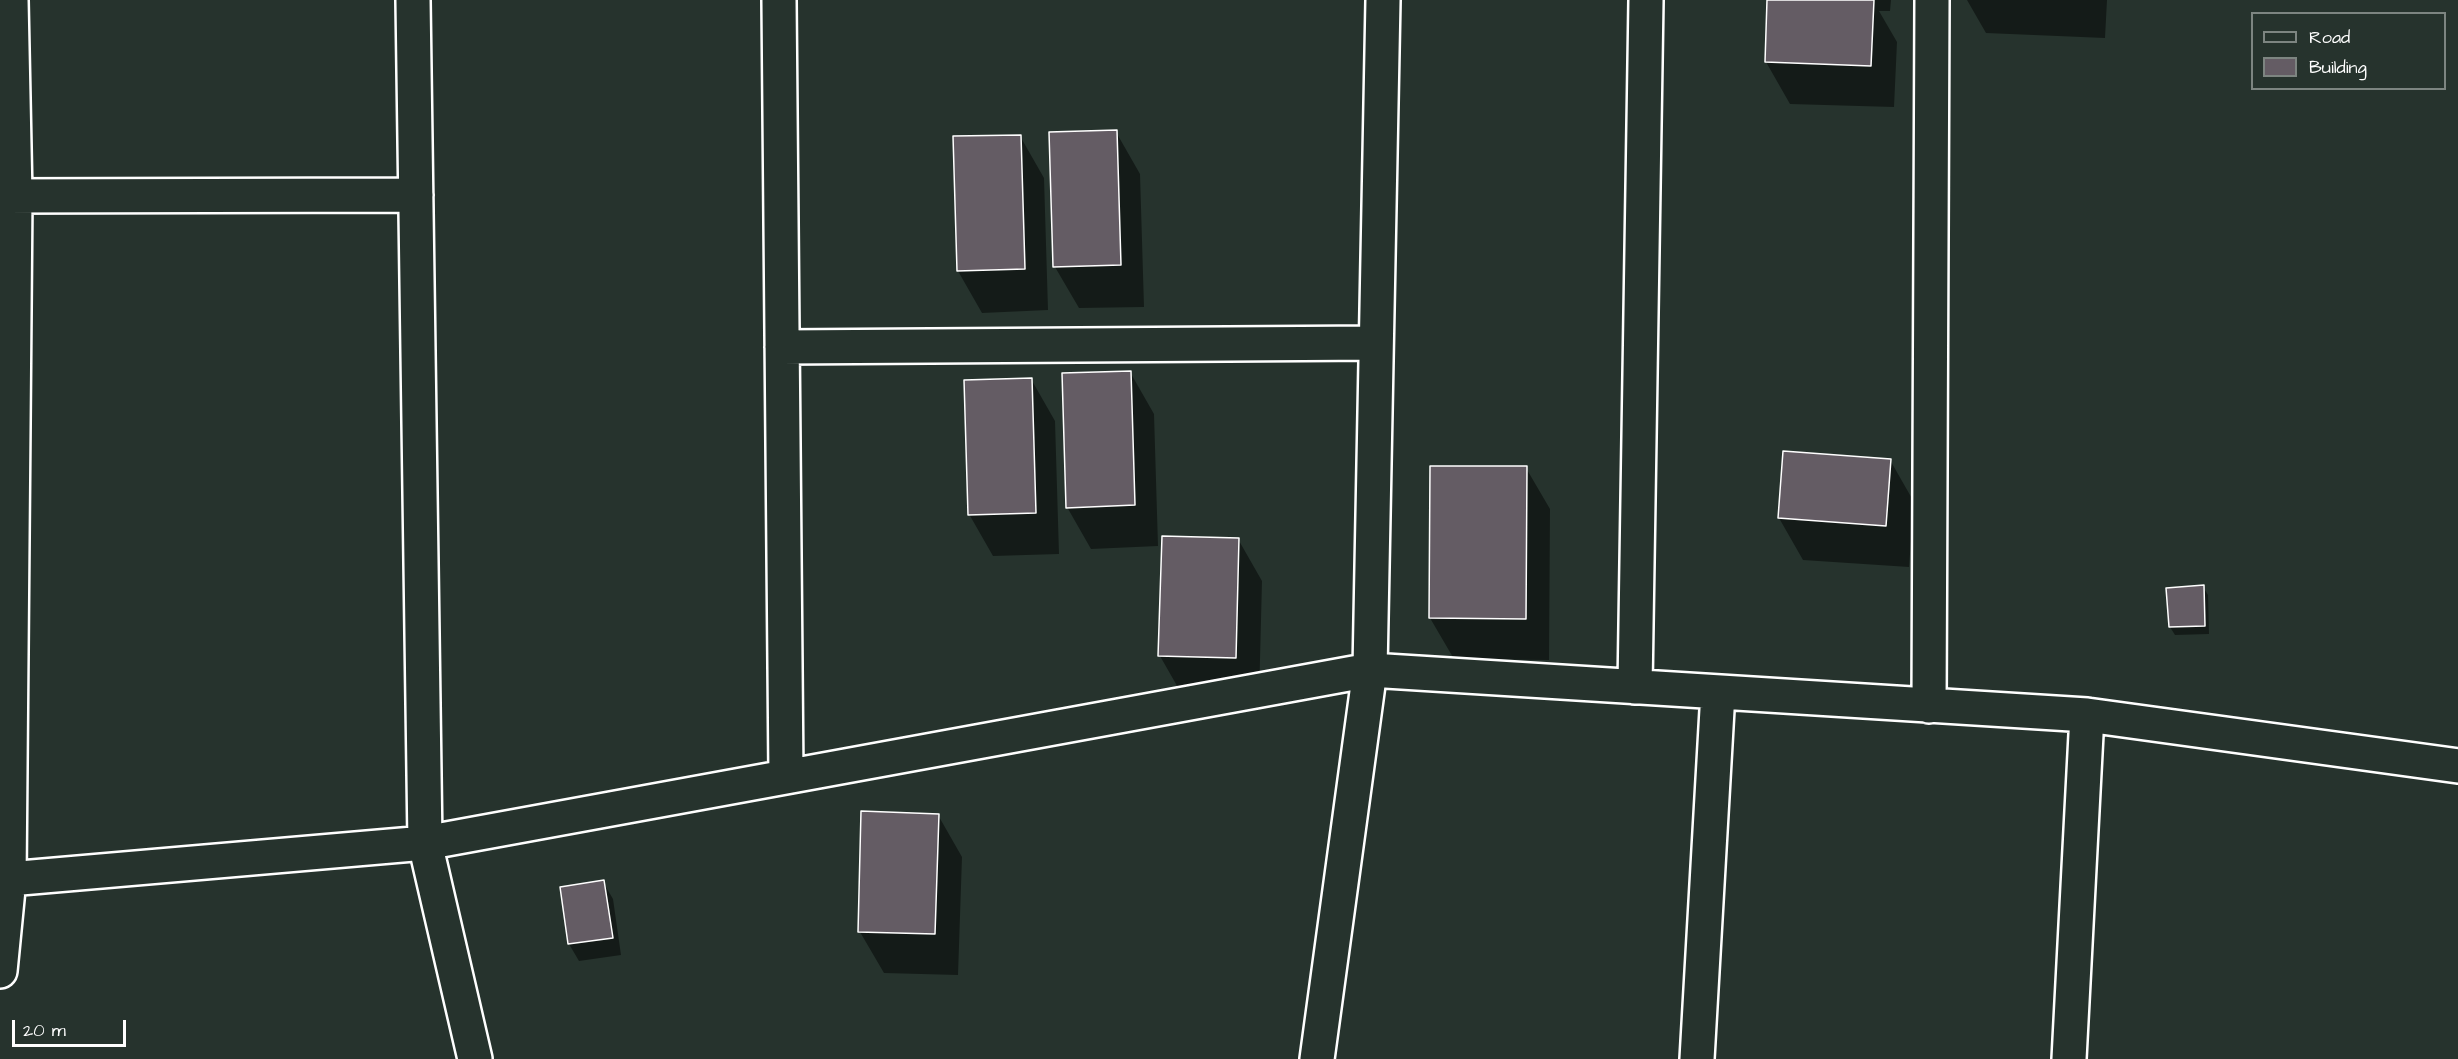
<!DOCTYPE html>
<html>
<head>
<meta charset="utf-8">
<style>
	body { margin:0 }
	#map { position:relative; width:2458px; height:1059px; overflow:hidden; background:#26332d; font-family:"Architects Daughter",sans-serif }
	canvas { display:block }
	.legend { position:absolute; left:2251px; top:12px; width:195px; height:78px; box-sizing:border-box; background:#26332d; border:2px solid #7d8581; margin:0; padding:8px 10px; list-style:none; font-size:18px; color:#fff }
	.legend li { display:flex; align-items:center; gap:12px; height:30px }
	.legend b { width:30px; border:2px solid #7d8581 }
	.scale { position:absolute; left:12px; top:1020px; width:114px; height:27px; box-sizing:border-box; border:3px solid #fff; border-top:0; padding-left:8px; font-size:18px; line-height:21px; white-space:nowrap; color:#fff; -webkit-text-stroke:4px #26332d; paint-order:stroke }
</style>
</head>
<body>
<div id="map">
<canvas width="2458" height="1059"></canvas>
<ul class="legend">
<li><b style="height:8px;background:#26332d"></b>Road</li>
<li><b style="height:16px;background:#645c64"></b>Building</li>
</ul>
<div class="scale">20 m</div>
</div>
<script>
const ctx = document.querySelector('canvas').getContext('2d');
ctx.lineJoin = 'round';
function fill(path, color) { ctx.fillStyle = color; ctx.fill(path, 'evenodd'); }
function trace(path, color, width, dash) { ctx.strokeStyle = color; ctx.lineWidth = width; ctx.lineCap = dash ? 'butt' : 'round'; ctx.setLineDash(dash || []); ctx.stroke(path); }
fill(new Path2D(`
	M 1768,0 L 1891,0 L 1890,11 L 1879,11 L 1897,42 L 1894,107 L 1790,104 L 1766,62 Z
	M 1967,0 L 2107,0 L 2105,38 L 1986,33 Z
	M 1116,132 L 1140,174 L 1144,307 L 1079,308 L 1055,267 Z
	M 1020,136 L 1044,178 L 1048,310 L 982,313 L 958,271 L 954,138 Z
	M 1130,372 L 1154,414 L 1158,546 L 1091,549 L 1067,507 Z
	M 1031,379 L 1055,421 L 1059,554 L 993,556 L 969,514 Z
	M 1890,460 L 1914,502 L 1909,567 L 1803,560 L 1779,518 Z
	M 1526,468 L 1550,509 L 1549,660 L 1454,659 L 1430,618 Z
	M 1163,537 L 1238,539 L 1262,581 L 1259,699 L 1184,698 L 1160,656 Z
	M 2203,587 L 2208,595 L 2209,634 L 2175,635 L 2170,627 L 2168,589 Z
	M 938,815 L 962,857 L 958,975 L 884,973 L 860,932 Z
	M 603,882 L 613,899 L 621,955 L 579,961 L 569,944 Z`), '#0007');
const building = new Path2D(`
	M 1767,0 L 1874,0 L 1871,66 L 1765,62 Z
	M 1117,130 L 1121,265 L 1053,267 L 1049,132 Z
	M 1021,135 L 1025,269 L 957,271 L 953,136 Z
	M 1131,371 L 1135,505 L 1066,508 L 1062,373 Z
	M 1032,378 L 1036,513 L 968,515 L 964,380 Z
	M 1783,451 L 1891,459 L 1886,526 L 1778,518 Z
	M 1430,466 L 1527,466 L 1526,619 L 1429,618 Z
	M 1162,536 L 1239,538 L 1236,658 L 1158,656 Z
	M 2204,585 L 2205,626 L 2169,627 L 2166,588 Z
	M 861,811 L 939,814 L 935,934 L 858,932 Z
	M 604,880 L 613,938 L 568,944 L 560,887 Z`);
fill(building, '#645c64');
trace(building, '#fff', 1.5);
const street = new Path2D(`
	M 11,0 L 15,196 L 9,879 L 425,843 L 1370,670 L 2087,715 L 2458,766
	M 413,0 L 425,843 L 475,1059
	M 779,0 L 786,776
	M 0,196 L 416,195
	M 782,347 L 1376,343
	M 1635,687 L 1646,0
	M 1929,706 L 1932,0
	M 0,971 L 9,879
	M 1317,1059 L 1370,670 L 1383,0
	M 1697,1059 L 1718,692
	M 2069,1059 L 2087,715`);
trace(street, '#fff', 38);
trace(street, '#26332d', 33);
</script>
</body>
</html>
